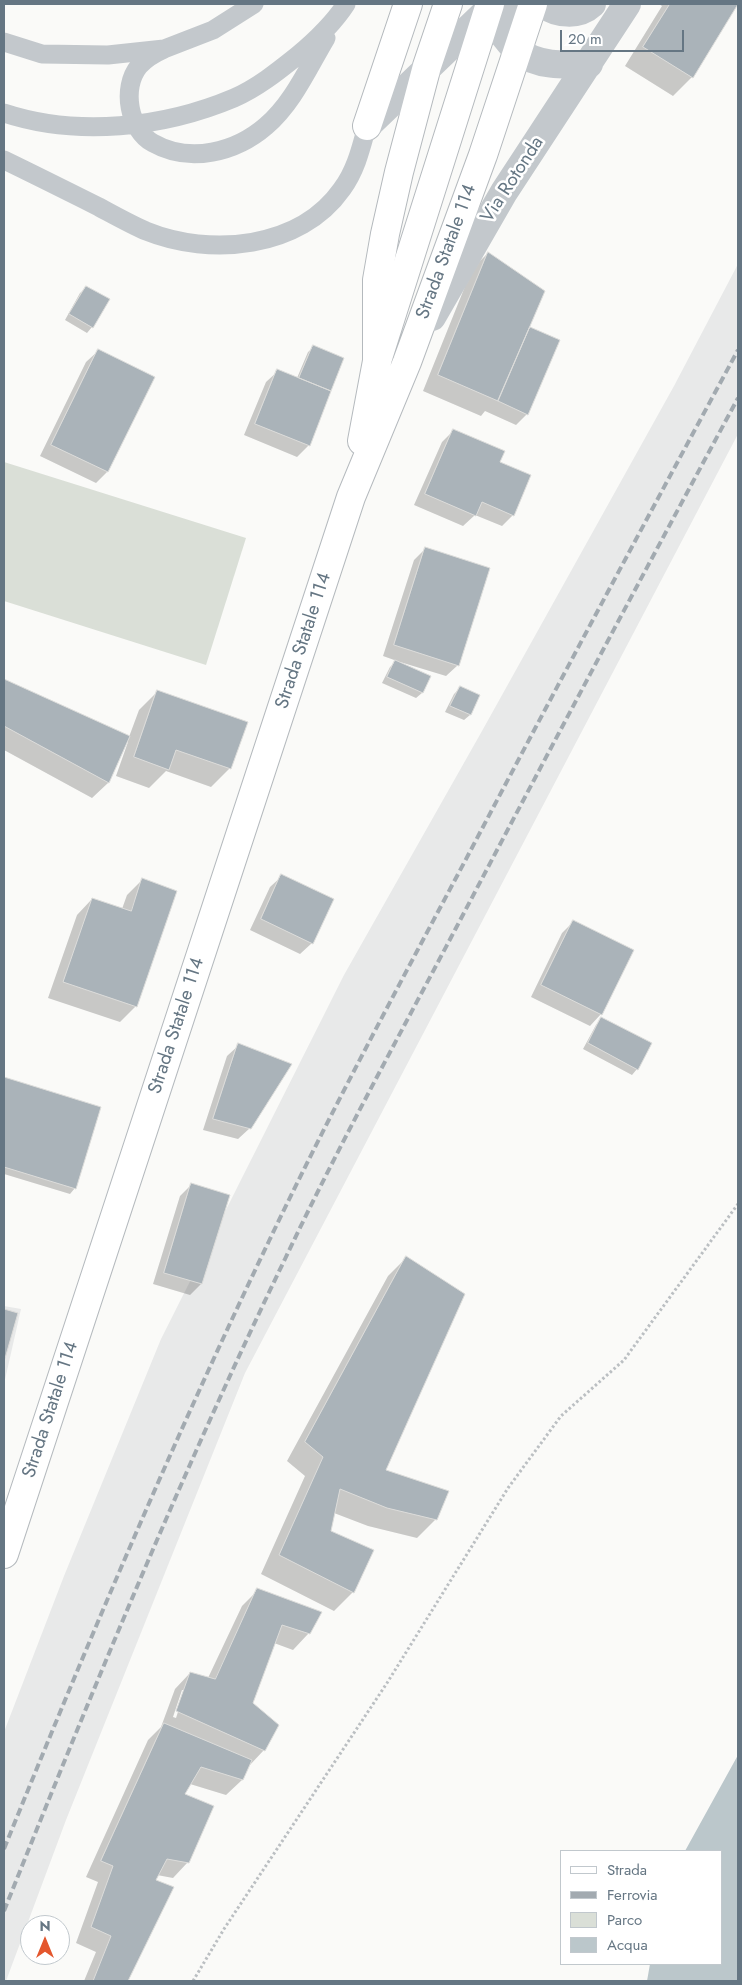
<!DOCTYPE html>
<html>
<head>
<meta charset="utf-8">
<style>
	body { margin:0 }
	#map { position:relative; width:742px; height:1985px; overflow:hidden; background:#fafaf8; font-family:Jost,sans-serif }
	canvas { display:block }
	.frame { position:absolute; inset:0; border:5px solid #657683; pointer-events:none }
	.legend { position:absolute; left:560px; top:1850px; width:162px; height:115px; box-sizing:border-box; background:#fff; border:1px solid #c1c8cd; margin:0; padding:6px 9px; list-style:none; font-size:15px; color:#657683 }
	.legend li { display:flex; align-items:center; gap:10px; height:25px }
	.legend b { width:25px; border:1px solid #c1c8cd }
	.north { position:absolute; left:20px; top:1915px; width:50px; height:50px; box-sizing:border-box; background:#fff; border:1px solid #c1c8cd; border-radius:50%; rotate:0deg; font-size:14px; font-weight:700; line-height:20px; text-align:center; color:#657683 }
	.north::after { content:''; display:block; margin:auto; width:18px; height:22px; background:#e4572e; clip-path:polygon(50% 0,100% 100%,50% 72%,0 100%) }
	.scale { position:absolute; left:560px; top:30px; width:124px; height:22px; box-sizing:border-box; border:2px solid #657683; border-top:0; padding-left:6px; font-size:15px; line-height:18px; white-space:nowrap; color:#657683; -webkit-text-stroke:4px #fff; paint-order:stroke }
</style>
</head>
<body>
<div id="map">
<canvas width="742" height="1985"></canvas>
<div class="frame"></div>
<ul class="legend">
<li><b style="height:6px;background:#fff"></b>Strada</li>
<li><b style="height:6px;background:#a2aab0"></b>Ferrovia</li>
<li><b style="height:14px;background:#dadfd7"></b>Parco</li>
<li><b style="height:14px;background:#bbc7cb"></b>Acqua</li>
</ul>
<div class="north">N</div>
<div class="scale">20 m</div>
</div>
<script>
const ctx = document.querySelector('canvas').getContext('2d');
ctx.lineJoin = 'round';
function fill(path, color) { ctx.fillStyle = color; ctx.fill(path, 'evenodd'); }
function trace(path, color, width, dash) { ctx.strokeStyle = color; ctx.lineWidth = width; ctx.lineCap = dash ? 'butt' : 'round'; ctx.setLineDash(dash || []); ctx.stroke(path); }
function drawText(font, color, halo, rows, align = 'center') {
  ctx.font = font + ' Jost,sans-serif'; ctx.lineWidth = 5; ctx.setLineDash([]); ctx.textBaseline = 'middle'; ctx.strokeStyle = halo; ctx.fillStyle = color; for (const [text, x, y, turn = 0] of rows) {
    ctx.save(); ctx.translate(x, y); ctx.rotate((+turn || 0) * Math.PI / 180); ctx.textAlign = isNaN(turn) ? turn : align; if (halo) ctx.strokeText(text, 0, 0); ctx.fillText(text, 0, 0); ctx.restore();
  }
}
fill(new Path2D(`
	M 738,264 L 738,434 L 245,1373 L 66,1820 L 6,1981 L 4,1981 L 4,1732 L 64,1576 L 161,1339 L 344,975 L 482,731 L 674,386 Z
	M 4,1306 L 21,1309 L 4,1384 Z`), '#e8e9e9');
fill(new Path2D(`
	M 4,462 L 246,538 L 206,665 L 4,601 Z`), '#dadfd7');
fill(new Path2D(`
	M 738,1755 L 738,1981 L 647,1981 L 650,1964 L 721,1964 L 721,1851 L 685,1851 Z`), '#bbc7cb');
fill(new Path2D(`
	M 659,4 L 738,4 L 692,77 L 673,96 L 625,66 L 662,6 Z
	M 488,253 L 526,333 L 530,329 L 527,414 L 516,425 L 485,411 L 481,416 L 423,391 L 472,269 Z
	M 86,288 L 92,327 L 87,333 L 65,320 L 80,293 Z
	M 314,347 L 329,392 L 308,446 L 297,457 L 244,435 L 266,382 L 278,371 L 297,378 L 308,352 Z
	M 98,351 L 153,377 L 107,472 L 96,483 L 40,456 L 86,362 Z
	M 453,431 L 499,463 L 513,515 L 502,526 L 475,515 L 463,526 L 414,505 L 442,442 Z
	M 425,549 L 458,665 L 446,676 L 400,662 L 399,663 L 429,677 L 422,693 L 416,698 L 382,683 L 390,667 L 397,661 L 383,656 L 414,560 Z
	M 4,681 L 129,737 L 139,710 L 158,691 L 230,768 L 211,787 L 166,771 L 149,788 L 116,776 L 128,742 L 126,741 L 108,783 L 92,798 L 4,750 Z
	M 460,688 L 478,696 L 470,715 L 464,720 L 445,712 L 454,694 Z
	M 282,876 L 312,943 L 300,954 L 250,930 L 270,887 Z
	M 142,880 L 136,1006 L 120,1022 L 48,998 L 77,915 L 92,899 L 122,909 L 127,895 Z
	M 573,922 L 601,1014 L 590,1026 L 531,997 L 562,933 Z
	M 602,1019 L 637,1069 L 632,1075 L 583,1049 L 596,1025 Z
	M 239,1045 L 250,1128 L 238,1139 L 203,1130 L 227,1056 Z
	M 4,1079 L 100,1108 L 75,1188 L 70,1194 L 4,1174 Z
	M 191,1185 L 201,1284 L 190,1295 L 153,1284 L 180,1196 Z
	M 406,1258 L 384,1471 L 436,1519 L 417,1538 L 368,1526 L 334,1513 L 329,1531 L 353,1592 L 334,1611 L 261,1574 L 305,1476 L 287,1461 L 388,1276 Z
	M 258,1590 L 320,1612 L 308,1634 L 293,1650 L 274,1643 L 252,1703 L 264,1750 L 249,1766 L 242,1780 L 226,1795 L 190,1784 L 183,1795 L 188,1862 L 173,1878 L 157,1875 L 154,1881 L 172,1888 L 126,1981 L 84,1981 L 96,1952 L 76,1943 L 98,1882 L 86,1877 L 148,1740 L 161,1727 L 175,1689 L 190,1673 L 208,1678 L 242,1606 ZM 182,1690 L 185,1690 L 176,1718 L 173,1717 Z`), '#0003');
const building = new Path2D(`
	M 670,4 L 738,4 L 693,78 L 643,47 Z
	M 488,252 L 545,291 L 498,401 L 438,375 Z
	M 86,286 L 110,299 L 93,328 L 69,314 Z
	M 530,327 L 560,340 L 528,415 L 498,401 Z
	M 313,345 L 344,358 L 331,391 L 299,378 Z
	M 98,349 L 155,377 L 108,472 L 51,445 Z
	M 277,369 L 331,391 L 310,446 L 255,424 Z
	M 453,429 L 505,451 L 500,462 L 531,475 L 514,516 L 482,502 L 476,516 L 425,494 Z
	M 425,547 L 490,568 L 459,666 L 394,645 Z
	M 395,660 L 431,676 L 423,693 L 387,677 Z
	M 4,679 L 130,736 L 109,783 L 4,726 Z
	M 460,686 L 480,695 L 471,715 L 450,706 Z
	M 157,690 L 248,722 L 231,769 L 176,750 L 169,770 L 134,757 Z
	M 281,874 L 334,899 L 313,944 L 261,919 Z
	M 142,878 L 177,891 L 137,1007 L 63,982 L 92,898 L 131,911 Z
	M 573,920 L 634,950 L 602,1015 L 541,985 Z
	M 601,1017 L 652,1043 L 638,1070 L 588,1043 Z
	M 238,1043 L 292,1064 L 251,1129 L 213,1119 Z
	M 4,1077 L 101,1107 L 76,1189 L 4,1167 Z
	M 191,1183 L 230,1195 L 202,1284 L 164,1273 Z
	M 406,1256 L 465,1294 L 386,1470 L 449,1491 L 437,1520 L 387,1508 L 340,1489 L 331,1531 L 374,1550 L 354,1593 L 279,1555 L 323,1457 L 305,1442 Z
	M 4,1309 L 18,1313 L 4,1362 Z
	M 257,1588 L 322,1612 L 310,1634 L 282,1625 L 253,1703 L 279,1725 L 265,1751 L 176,1711 L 190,1672 L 215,1679 Z
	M 164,1723 L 252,1760 L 243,1780 L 201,1767 L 185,1794 L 214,1806 L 189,1863 L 167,1859 L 156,1880 L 174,1887 L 128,1981 L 93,1981 L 111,1936 L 91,1927 L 113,1866 L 101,1861 Z`);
fill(building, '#aab3b9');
trace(building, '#dcdcda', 1);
const primary = new Path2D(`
	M 362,441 L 377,361 L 490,4
	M 4,1554 L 351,497 L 407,362 L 483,155 L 533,4`);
const motorway = new Path2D(`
	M 367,126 L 408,4
	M 377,361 L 377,280 L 385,234 L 399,172 L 427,66 L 448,4`);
trace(primary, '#b5babe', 30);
trace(motorway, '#b4b9bd', 30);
trace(new Path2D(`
	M 193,1981 L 224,1929 L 387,1683 L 508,1488 L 561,1416 L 624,1360 L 738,1204`), '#bbbfc2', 3, [2.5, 2.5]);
trace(new Path2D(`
	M 4,42 L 42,54 L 108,55 L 164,49 L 213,30 L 254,4
	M 164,49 C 155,53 146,58 139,66 C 121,88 129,130 153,143 C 190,164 236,152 266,126 C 293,103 308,68 326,38
	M 4,113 C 77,137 163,128 234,98 C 257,88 277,72 297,56 C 315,41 333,24 346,4
	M 4,160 C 35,175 67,191 99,207 C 114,215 130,224 146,231 C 210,257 300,249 342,189 C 356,170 361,148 367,126`), '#c3c8cc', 19);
trace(new Path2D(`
	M 506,4 L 502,33 C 507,39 512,47 518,51 C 538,67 566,65 589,64
	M 542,4 C 557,14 578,17 592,4
	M 367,126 L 487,11
	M 432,317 L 504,192 L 627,4`), '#c3c8cc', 28);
trace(primary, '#fff', 28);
trace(motorway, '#fff', 28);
trace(new Path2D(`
	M 4,1849 C 87,1644 173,1441 269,1241 C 330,1113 398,987 465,861 C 555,690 646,520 738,350
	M 4,1911 C 92,1691 182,1472 285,1259 C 338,1147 398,1038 456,928 C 549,751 643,574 738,398`), '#a2aab0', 4, [8, 4]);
drawText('19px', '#657683', '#fff', [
	["Via Rotonda",513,180,-57],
	["Strada Statale 114",447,252,-70],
	["Strada Statale 114",304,641,-72],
	["Strada Statale 114",177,1026,-72],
	["Strada Statale 114",51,1410,-72]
]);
</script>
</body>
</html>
